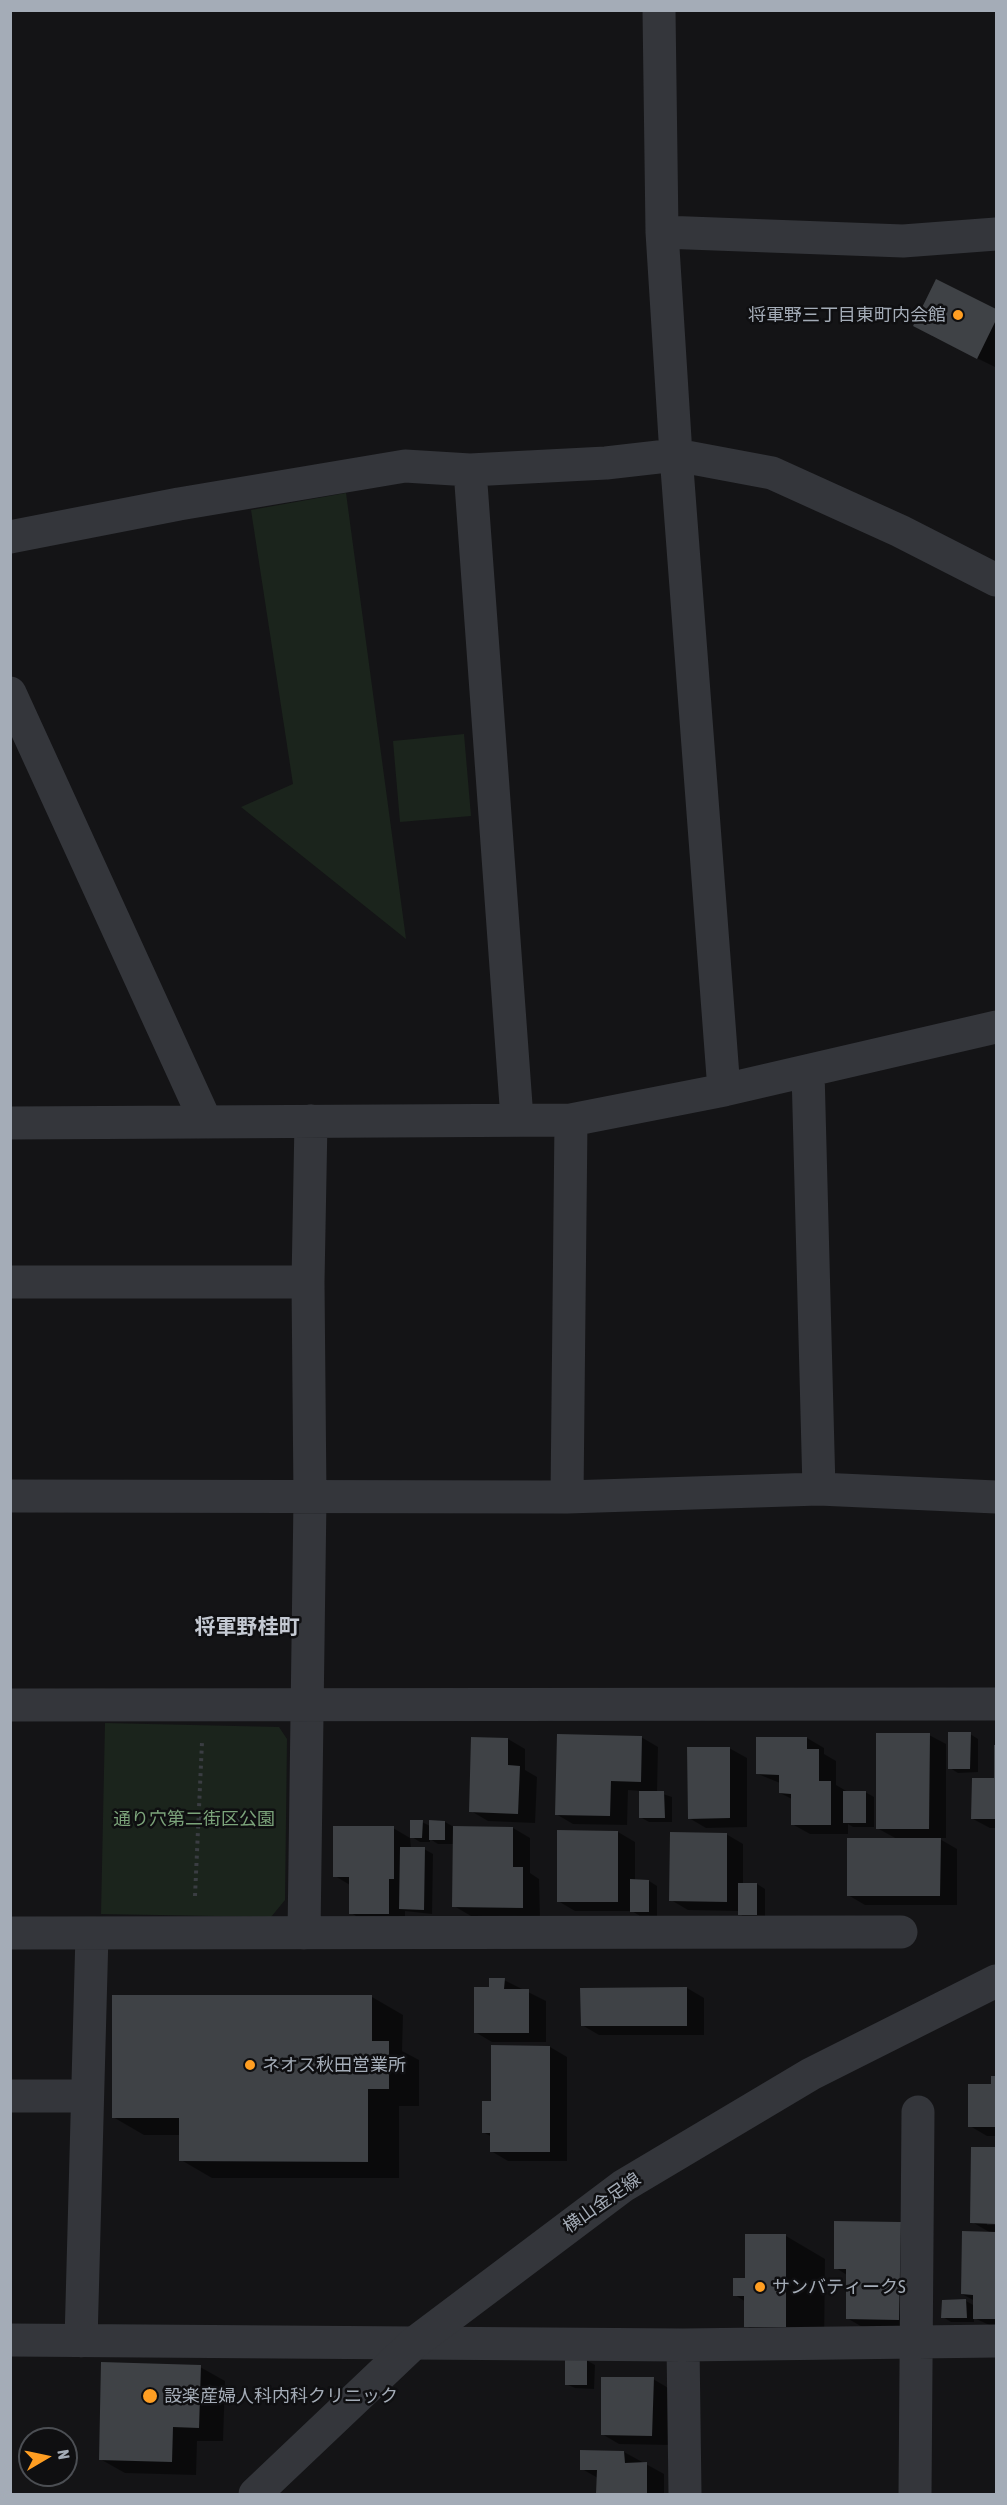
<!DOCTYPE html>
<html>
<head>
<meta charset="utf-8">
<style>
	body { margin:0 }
	#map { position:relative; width:1007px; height:2505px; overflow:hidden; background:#141416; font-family:"Asap Condensed",sans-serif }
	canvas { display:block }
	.frame { position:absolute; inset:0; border:12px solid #a4acb7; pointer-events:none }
	.north { position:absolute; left:18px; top:2427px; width:60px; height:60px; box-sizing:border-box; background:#0f0f11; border:2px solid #4b4e53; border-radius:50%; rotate:81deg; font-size:16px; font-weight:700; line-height:24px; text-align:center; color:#a4acb7 }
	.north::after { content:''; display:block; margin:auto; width:21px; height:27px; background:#ff9e22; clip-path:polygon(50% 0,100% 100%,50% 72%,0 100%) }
</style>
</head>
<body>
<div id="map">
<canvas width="1007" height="2505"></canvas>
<div class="frame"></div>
<div class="north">N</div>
</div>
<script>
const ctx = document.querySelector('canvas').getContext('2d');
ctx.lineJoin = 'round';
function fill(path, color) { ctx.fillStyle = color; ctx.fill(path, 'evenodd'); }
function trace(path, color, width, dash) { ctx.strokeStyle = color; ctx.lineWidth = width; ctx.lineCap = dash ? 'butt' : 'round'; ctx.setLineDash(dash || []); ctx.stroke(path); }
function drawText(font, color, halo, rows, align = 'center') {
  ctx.font = font + ' "Asap Condensed","Noto Sans JP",sans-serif'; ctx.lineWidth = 5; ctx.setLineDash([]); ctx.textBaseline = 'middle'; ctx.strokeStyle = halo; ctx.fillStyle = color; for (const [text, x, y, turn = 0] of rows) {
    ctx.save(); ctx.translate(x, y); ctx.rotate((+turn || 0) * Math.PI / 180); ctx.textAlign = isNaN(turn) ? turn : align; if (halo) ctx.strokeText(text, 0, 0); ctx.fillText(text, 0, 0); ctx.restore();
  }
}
fill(new Path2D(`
	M 346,493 L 406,939 L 241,807 L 293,784 L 251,510 Z
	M 464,734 L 471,816 L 400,822 L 393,741 Z
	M 105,1723 L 279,1727 L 287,1739 L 285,1900 L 271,1917 L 101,1914 Z`), '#1b241c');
fill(new Path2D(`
	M 937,281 L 996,311 L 995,367 L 932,336 Z
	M 970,1734 L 978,1739 L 978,1772 L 958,1773 L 950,1768 Z
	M 929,1735 L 946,1744 L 946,1838 L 938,1838 L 957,1849 L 957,1905 L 865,1905 L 848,1895 L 897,1839 L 877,1828 Z
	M 641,1737 L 658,1747 L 657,1792 L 672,1797 L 672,1822 L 649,1822 L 640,1817 L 640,1791 L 628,1790 L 627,1825 L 573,1824 L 556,1814 Z
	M 473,1738 L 508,1739 L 525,1749 L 525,1770 L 537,1777 L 535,1823 L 488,1821 L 471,1811 Z
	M 807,1738 L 824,1748 L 824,1754 L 836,1761 L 836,1785 L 848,1792 L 865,1792 L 874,1797 L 874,1827 L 853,1827 L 848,1824 L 848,1834 L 810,1834 L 792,1824 L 792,1799 L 780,1793 L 780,1783 L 758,1774 Z
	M 996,1747 L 996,1828 L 990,1828 L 973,1819 L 996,1780 Z
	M 729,1748 L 747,1758 L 747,1827 L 706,1828 L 689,1818 Z
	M 422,1822 L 430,1826 L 445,1822 L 454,1827 L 513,1828 L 530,1838 L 530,1873 L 539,1879 L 540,1917 L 471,1916 L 454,1906 L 454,1844 L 438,1844 L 430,1839 L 430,1842 L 420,1842 L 412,1837 Z
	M 393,1828 L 410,1838 L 411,1849 L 424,1849 L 433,1854 L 432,1914 L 405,1911 L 405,1923 L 368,1923 L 351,1913 L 350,1885 L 335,1876 Z
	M 559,1832 L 618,1832 L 635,1842 L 635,1881 L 649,1881 L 657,1886 L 657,1916 L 640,1916 L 632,1911 L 575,1911 L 558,1901 Z
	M 726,1834 L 743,1844 L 743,1884 L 757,1884 L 765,1889 L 765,1919 L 748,1919 L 739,1914 L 739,1911 L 688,1910 L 671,1900 Z
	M 504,1980 L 546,2001 L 546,2042 L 492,2042 L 475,2032 L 491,1988 Z
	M 687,1988 L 704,1998 L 704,2035 L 599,2035 L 582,2025 Z
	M 372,1997 L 403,2015 L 402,2051 L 419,2060 L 419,2106 L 399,2106 L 399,2178 L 212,2178 L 181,2160 L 181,2135 L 144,2135 L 113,2117 Z
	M 550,2047 L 567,2057 L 567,2161 L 508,2161 L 491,2151 L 492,2137 L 483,2132 Z
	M 993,2077 L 996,2077 L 996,2136 L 987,2136 L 970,2126 L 992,2086 Z
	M 973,2148 L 996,2148 L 996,2222 L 987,2222 L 987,2225 L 996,2225 L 996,2328 L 974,2318 L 974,2322 L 951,2322 L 943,2317 L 966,2301 L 975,2306 L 975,2301 L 962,2294 L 991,2233 L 972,2222 Z
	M 900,2224 L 916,2329 L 864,2328 L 847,2318 L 847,2275 L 836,2268 Z
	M 786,2236 L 825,2259 L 824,2349 L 785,2348 L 746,2326 L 746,2302 L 735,2295 Z
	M 586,2360 L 595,2365 L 594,2389 L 575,2388 L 566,2384 Z
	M 200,2367 L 225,2381 L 223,2441 L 197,2441 L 196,2475 L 125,2473 L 100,2459 Z
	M 653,2379 L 670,2389 L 669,2445 L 619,2444 L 602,2434 Z
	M 624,2452 L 664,2474 L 664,2494 L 598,2494 L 598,2478 L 582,2469 Z`), '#0007');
fill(new Path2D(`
	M 936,279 L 996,309 L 996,320 L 977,359 L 913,326 Z
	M 948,1732 L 971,1732 L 970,1769 L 948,1769 Z
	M 876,1733 L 930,1733 L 929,1829 L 876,1829 Z
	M 557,1734 L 642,1736 L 641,1782 L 611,1781 L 610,1816 L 555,1815 Z
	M 471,1737 L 508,1738 L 508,1765 L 520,1766 L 518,1814 L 469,1812 Z
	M 756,1737 L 807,1737 L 807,1749 L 819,1749 L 819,1781 L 831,1781 L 831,1825 L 791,1825 L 791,1794 L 779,1793 L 779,1775 L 756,1774 Z
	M 994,1745 L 996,1745 L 996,1778 L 994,1778 Z
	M 687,1747 L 730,1747 L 730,1818 L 688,1819 Z
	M 972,1778 L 996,1778 L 996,1819 L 971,1819 Z
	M 639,1791 L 664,1791 L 665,1818 L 639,1818 Z
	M 843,1791 L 866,1791 L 866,1823 L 843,1823 Z
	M 410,1820 L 423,1820 L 422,1838 L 410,1838 Z
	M 429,1820 L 445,1821 L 445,1840 L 429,1840 Z
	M 333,1826 L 394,1826 L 394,1879 L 389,1879 L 389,1914 L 349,1914 L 349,1877 L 333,1877 Z
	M 453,1826 L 513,1827 L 513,1867 L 523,1867 L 523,1908 L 452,1907 Z
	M 557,1830 L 618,1831 L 618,1902 L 557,1902 Z
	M 670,1832 L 727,1833 L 727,1902 L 669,1901 Z
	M 847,1838 L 941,1838 L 940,1896 L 847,1896 Z
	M 400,1847 L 425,1847 L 424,1910 L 399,1909 Z
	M 630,1879 L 649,1880 L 649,1912 L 630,1912 Z
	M 738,1883 L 757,1883 L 757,1915 L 738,1915 Z
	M 489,1978 L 505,1978 L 504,1989 L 529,1989 L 529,2033 L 474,2033 L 474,1987 L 489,1987 Z
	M 687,1987 L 687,2026 L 581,2026 L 580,1988 Z
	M 112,1995 L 372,1995 L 372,2041 L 389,2041 L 389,2089 L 368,2089 L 368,2162 L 179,2161 L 179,2118 L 112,2118 Z
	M 491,2045 L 550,2046 L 550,2152 L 490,2152 L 490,2133 L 482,2133 L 482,2101 L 491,2101 Z
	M 991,2076 L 996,2076 L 996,2127 L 968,2127 L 968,2084 L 991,2084 Z
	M 971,2147 L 996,2147 L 996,2224 L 970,2223 Z
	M 834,2221 L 901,2222 L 899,2320 L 846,2319 L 846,2269 L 834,2269 Z
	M 962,2231 L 996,2232 L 996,2319 L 973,2319 L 973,2295 L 961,2294 Z
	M 745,2234 L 786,2234 L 786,2327 L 744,2327 L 744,2296 L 733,2296 L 733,2278 L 745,2278 Z
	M 966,2299 L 967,2318 L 941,2318 L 942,2300 Z
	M 565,2358 L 587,2359 L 587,2385 L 565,2385 Z
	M 101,2362 L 201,2365 L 199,2428 L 173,2427 L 172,2462 L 99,2460 Z
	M 601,2377 L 654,2377 L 652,2436 L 601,2435 Z
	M 580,2450 L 624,2451 L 625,2463 L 647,2462 L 647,2494 L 596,2494 L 597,2470 L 580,2470 Z`), '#3f4246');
trace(new Path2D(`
	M 199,1818 L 267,1821
	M 195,1896 L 202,1742`), '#3a3d42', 4, [3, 4.5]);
trace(new Path2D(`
	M 659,10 L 662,232 L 676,455 L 724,1090
	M 662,232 L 903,241 L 996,234
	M 470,470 L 517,1119
	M 10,537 L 179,504 L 405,466 L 470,470 L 606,463 L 676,455 L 772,473 L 900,531 L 996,580
	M 10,693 L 206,1122
	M 808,1071 L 819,1489
	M 10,1123 L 571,1120 L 724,1090 L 996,1027
	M 10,1282 L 308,1282
	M 10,1496 L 567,1497 L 819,1489 L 996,1497
	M 567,1497 L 571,1120
	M 10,1705 L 996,1704
	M 10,1933 L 901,1932
	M 304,1933 L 310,1498 L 308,1282 L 311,1121
	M 10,2096 L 87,2096
	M 10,2340 L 683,2345 L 996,2341
	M 81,2341 L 92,1934
	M 683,2345 L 685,2494
	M 915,2494 L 918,2112`), '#34363b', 33);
trace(new Path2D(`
	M 255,2494 L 413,2344 L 623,2186 L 811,2074 L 996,1981`), '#34363b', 33);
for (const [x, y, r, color] of [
	[958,315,6,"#ff9e22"],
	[250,2065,6,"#ff9e22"],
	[760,2287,6,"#ff9e22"],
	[150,2396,8,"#ff9e22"]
]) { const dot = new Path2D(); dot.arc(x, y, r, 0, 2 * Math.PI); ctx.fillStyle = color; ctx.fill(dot); trace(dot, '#0f0f11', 2); }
drawText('18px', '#a4acb7', '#0f0f11', [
	["将軍野三丁目東町内会館",946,315,"right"],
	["ネオス秋田営業所",262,2065],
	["サンバティークS",772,2287],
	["設楽産婦人科内科クリニック",164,2396]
], 'left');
drawText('18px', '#7ba37a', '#0f0f11', [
	["通り穴第二街区公園",194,1819]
]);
drawText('18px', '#a4acb7', '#0f0f11', [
	["横山金足線",602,2203,-35]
]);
drawText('bold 21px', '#c5cad3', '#0f0f11', [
	["将軍野桂町",247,1627]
]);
</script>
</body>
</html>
